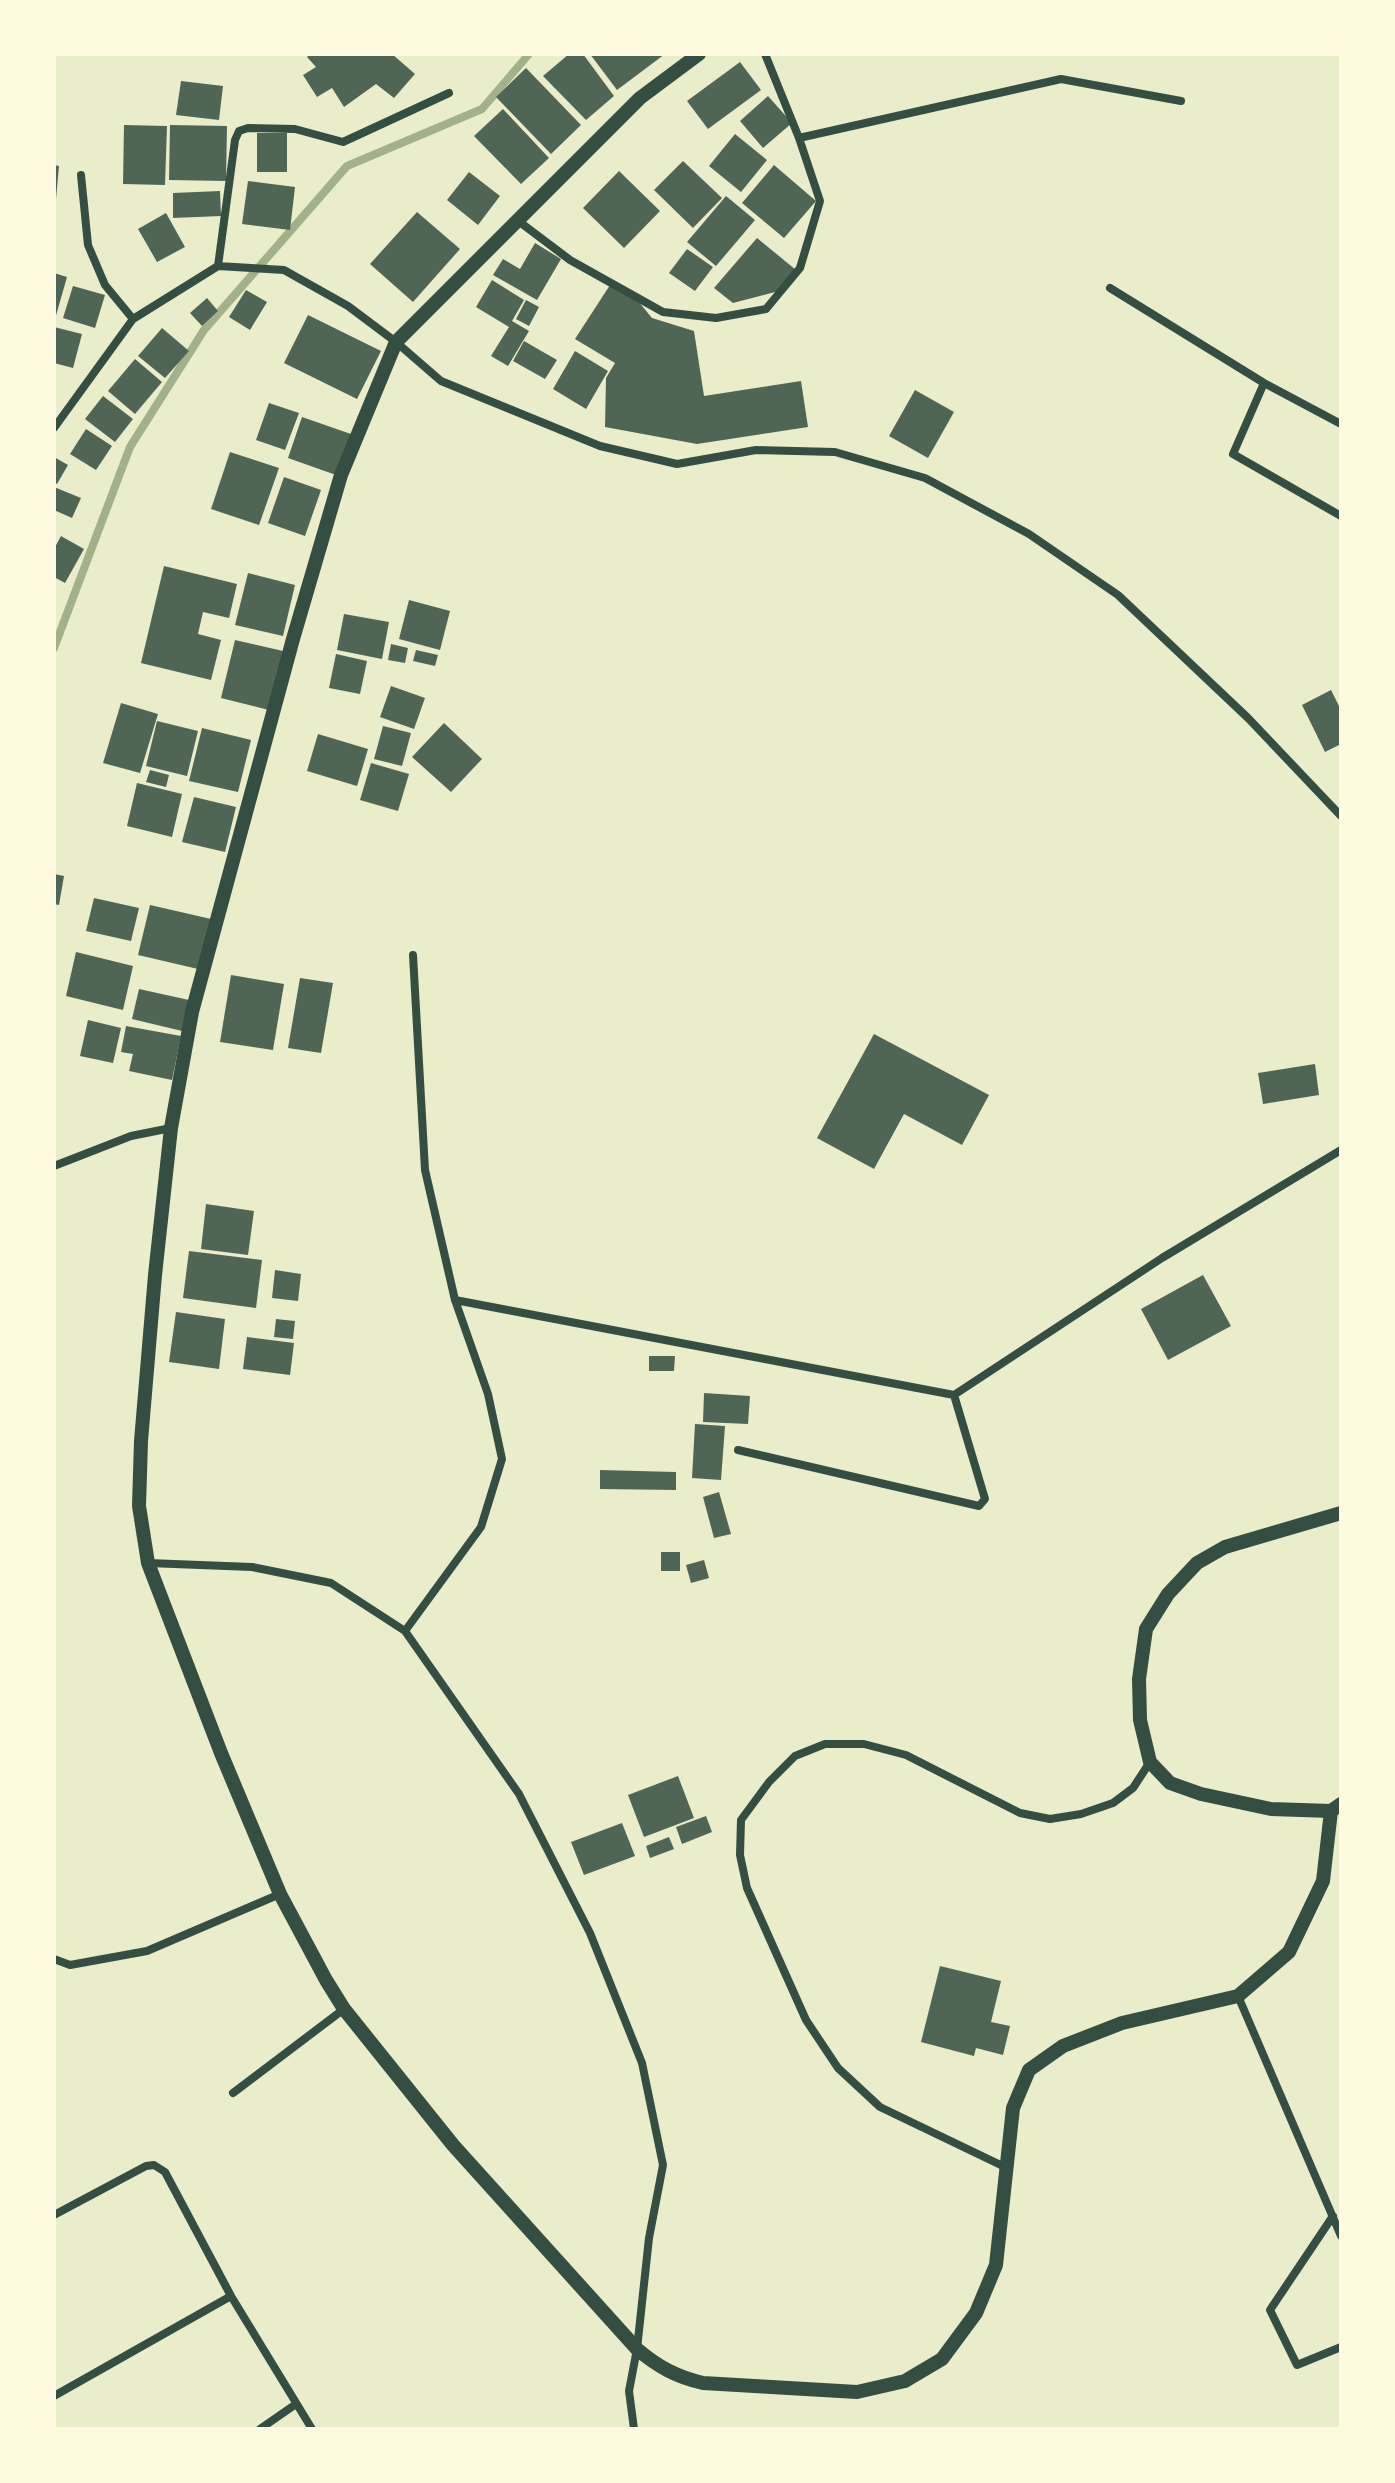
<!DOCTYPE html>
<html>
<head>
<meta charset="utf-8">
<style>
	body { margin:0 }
	#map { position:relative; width:1395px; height:2483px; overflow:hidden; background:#e9edc9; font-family:"Noto Sans",sans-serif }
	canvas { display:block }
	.frame { position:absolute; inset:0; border:56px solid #fefae0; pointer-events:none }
</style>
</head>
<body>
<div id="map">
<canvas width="1395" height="2483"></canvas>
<div class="frame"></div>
</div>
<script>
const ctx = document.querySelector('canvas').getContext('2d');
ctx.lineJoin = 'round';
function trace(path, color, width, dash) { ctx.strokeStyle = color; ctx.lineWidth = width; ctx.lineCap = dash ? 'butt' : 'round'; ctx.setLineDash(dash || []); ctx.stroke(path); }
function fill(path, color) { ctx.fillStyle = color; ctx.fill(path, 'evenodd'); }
trace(new Path2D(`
	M 54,648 L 130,447 L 204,330 L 347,166 L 482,109 L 529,54`), '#a3b18a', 8);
fill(new Path2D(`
	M 311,54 L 392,54 L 415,74 L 394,98 L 376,84 L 344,107 L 332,88 L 317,97 L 303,75 L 316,67 L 307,57 Z
	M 569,54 L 583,54 L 614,96 L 586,120 L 543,76 Z
	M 590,54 L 665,54 L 617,90 Z
	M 740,62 L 761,90 L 708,129 L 687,101 Z
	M 526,68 L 581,125 L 551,154 L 496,97 Z
	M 181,81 L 223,86 L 219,120 L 176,115 Z
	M 768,96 L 792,123 L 763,148 L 740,121 Z
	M 503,109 L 549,158 L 521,184 L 474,136 Z
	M 124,125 L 167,126 L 165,185 L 123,184 Z
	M 170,125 L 227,126 L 226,181 L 169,180 Z
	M 257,133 L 287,133 L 287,172 L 257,172 Z
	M 735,134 L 767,160 L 741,192 L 709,166 Z
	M 683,161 L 722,198 L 693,228 L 654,190 Z
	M 54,165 L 59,166 L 56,199 L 54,199 Z
	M 774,165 L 816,201 L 784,238 L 742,203 Z
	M 619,171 L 660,211 L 624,248 L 583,208 Z
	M 469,172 L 500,196 L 478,225 L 447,200 Z
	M 248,181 L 295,187 L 290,230 L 242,224 Z
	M 220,191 L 221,216 L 173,218 L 173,193 Z
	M 726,196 L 755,220 L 716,266 L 687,242 Z
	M 417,212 L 460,249 L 413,302 L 370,264 Z
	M 166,213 L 185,247 L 157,262 L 138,229 Z
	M 757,238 L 796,270 L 779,291 L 733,303 L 714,288 Z
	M 535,243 L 561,259 L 537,300 L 493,275 L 503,259 L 520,269 Z
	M 687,249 L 713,267 L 695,291 L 669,273 Z
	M 54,273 L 67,277 L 55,319 L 54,319 Z
	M 492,280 L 524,300 L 512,321 L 529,331 L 508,366 L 491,356 L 509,327 L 476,307 Z
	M 610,285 L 638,301 L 652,318 L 694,331 L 704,396 L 801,381 L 808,427 L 697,444 L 605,427 L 606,378 L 615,363 L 575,339 Z
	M 73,286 L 105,295 L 95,328 L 63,318 Z
	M 246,290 L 267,302 L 250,330 L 229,317 Z
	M 207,298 L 218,311 L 202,326 L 190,313 Z
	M 526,300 L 539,307 L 529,326 L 516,319 Z
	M 308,315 L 381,351 L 357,399 L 284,363 Z
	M 54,327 L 82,334 L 73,368 L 54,363 Z
	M 162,328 L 189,351 L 165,378 L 138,356 Z
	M 524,341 L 557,360 L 545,379 L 513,361 Z
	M 575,351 L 608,371 L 586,409 L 553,389 Z
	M 135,359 L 162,382 L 135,414 L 108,391 Z
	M 915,390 L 954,412 L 928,458 L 889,436 Z
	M 103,396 L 133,419 L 115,442 L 85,419 Z
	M 269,403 L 299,413 L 285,450 L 256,440 Z
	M 302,417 L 351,434 L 336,475 L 288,458 Z
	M 86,429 L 112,446 L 96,470 L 70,454 Z
	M 230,452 L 279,468 L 259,525 L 211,509 Z
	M 54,457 L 68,465 L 57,484 L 54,482 Z
	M 284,477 L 321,490 L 305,536 L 268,523 Z
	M 54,487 L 81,498 L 72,518 L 54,510 Z
	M 61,536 L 84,549 L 65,583 L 54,577 L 54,549 Z
	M 164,566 L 237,584 L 229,618 L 203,612 L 198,634 L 221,640 L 211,680 L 141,663 Z
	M 248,573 L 295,585 L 283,636 L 235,625 Z
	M 409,600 L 450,611 L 440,650 L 399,639 Z
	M 344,614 L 389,622 L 382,659 L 337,650 Z
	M 235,640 L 283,651 L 269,710 L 221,698 Z
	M 391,644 L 408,648 L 405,663 L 388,660 Z
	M 416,650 L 438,655 L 435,666 L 413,661 Z
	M 336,654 L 367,661 L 360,694 L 329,688 Z
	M 391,686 L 425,698 L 414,729 L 380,717 Z
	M 1331,690 L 1341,710 L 1341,744 L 1325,752 L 1302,705 Z
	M 121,703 L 158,714 L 140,773 L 103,763 Z
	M 157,721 L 198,731 L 187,776 L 146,766 Z
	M 444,723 L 482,759 L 451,792 L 412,757 Z
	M 383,726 L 411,733 L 402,766 L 374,759 Z
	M 202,728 L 251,740 L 238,792 L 189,781 Z
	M 318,734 L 368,749 L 357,786 L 307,771 Z
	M 371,763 L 409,774 L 398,811 L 360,800 Z
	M 150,770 L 169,775 L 166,787 L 146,782 Z
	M 137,783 L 182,794 L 172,837 L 127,826 Z
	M 194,797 L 236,807 L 225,852 L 182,842 Z
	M 54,874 L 64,876 L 59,905 L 54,904 Z
	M 94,898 L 139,908 L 131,941 L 86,931 Z
	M 150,905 L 211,919 L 198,969 L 138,955 Z
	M 76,952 L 133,966 L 123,1010 L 66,996 Z
	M 231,975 L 284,984 L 273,1050 L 220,1042 Z
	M 300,978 L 333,983 L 321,1053 L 288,1048 Z
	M 139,989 L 189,1000 L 182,1031 L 132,1019 Z
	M 88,1020 L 121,1028 L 113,1063 L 80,1056 Z
	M 126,1026 L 181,1036 L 172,1080 L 129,1071 L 133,1054 L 121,1052 Z
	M 874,1034 L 989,1095 L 962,1145 L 904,1114 L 874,1169 L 817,1138 Z
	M 1315,1064 L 1319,1095 L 1263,1104 L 1258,1073 Z
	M 206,1204 L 254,1211 L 248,1255 L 201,1249 Z
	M 189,1251 L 262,1260 L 256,1308 L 183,1298 Z
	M 275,1270 L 301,1274 L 298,1301 L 272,1298 Z
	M 1203,1275 L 1231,1326 L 1168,1360 L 1141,1309 Z
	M 176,1312 L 225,1319 L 219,1369 L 169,1362 Z
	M 276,1319 L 295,1321 L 293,1339 L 274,1337 Z
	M 247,1337 L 294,1343 L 290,1375 L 243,1369 Z
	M 649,1356 L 675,1356 L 674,1371 L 649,1371 Z
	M 704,1393 L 750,1396 L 748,1424 L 703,1422 Z
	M 695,1424 L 725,1426 L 721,1480 L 692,1478 Z
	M 600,1470 L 676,1472 L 676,1490 L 600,1489 Z
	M 719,1492 L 731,1534 L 714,1538 L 703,1497 Z
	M 661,1552 L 680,1552 L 680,1571 L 661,1571 Z
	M 704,1560 L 709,1578 L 691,1583 L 686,1565 Z
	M 678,1776 L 694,1818 L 644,1837 L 628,1795 Z
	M 706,1816 L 712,1832 L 682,1844 L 676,1827 Z
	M 622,1823 L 635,1856 L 584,1875 L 571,1842 Z
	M 669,1837 L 674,1849 L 650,1858 L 646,1846 Z
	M 940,1966 L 1001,1981 L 991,2022 L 1010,2026 L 1003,2055 L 976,2048 L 974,2056 L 921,2042 Z`), '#4f6655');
trace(new Path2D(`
	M 799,138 L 1061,79 L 1181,101
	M 81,175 L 88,245 L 105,285 L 133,319
	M 517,220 L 570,260 L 663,312 L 716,318 L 766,309 L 800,268 L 820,201 L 799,138 L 765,54
	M 218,266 L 235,140 L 239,131 L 248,128 L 295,129 L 343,142 L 449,93
	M 1110,288 L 1264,383 L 1341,424
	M 1264,383 L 1233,454 L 1341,516
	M 54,428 L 133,319 L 218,266 L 284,270 L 348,306 L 396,342 L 441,381 L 600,446 L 677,464 L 756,450 L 835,452 L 925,478 L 1029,534 L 1118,595 L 1248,718 L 1341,816
	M 54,1166 L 131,1136 L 171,1128
	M 455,1300 L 954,1395 L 1162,1258 L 1341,1150
	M 738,1450 L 979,1506 L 985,1499 L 954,1395
	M 148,1563 L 252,1567 L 331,1583 L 405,1631 L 519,1794 L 590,1933 L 642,2063 L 663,2165 L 649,2238 L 637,2349 L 629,2391 L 634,2429
	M 405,1631 L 481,1527 L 502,1459 L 488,1394 L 455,1300 L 425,1170 L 413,955
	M 54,1959 L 70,1965 L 147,1951 L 280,1894
	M 1238,1996 L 1341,2236
	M 233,2093 L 344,2009
	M 1007,2168 L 880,2107 L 838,2068 L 806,2020 L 747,1888 L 740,1855 L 741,1820 L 769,1782 L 795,1756 L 825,1744 L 864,1744 L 906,1755 L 1020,1813 L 1050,1819 L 1081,1814 L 1113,1803 L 1133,1788 L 1150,1762
	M 54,2215 L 146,2166 L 154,2165 L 165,2172 L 231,2296 L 312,2429
	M 1333,2216 L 1270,2310 L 1297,2365 L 1341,2347
	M 54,2396 L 231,2296
	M 260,2429 L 296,2404`), '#344e41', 8);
trace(new Path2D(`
	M 699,54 L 640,98 L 396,342 L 341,475 L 293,639 L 192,1012 L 171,1128 L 155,1275 L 141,1441 L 139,1506 L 148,1563 L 221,1753 L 280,1894 L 326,1980 L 344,2009 L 453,2145 L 637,2349 C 658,2367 677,2377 703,2383 L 857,2392 L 905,2381 L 942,2359 L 976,2313 L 996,2265 L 1013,2108 L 1029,2070 L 1063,2046 L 1122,2023 L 1238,1996 L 1289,1952 L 1323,1881 L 1331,1811
	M 1341,1513 L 1225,1547 L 1197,1563 L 1168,1594 L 1146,1629 L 1139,1679 L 1140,1720 L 1150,1762 L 1170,1783 L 1201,1794 L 1271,1809 L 1331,1811 L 1341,1804`), '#344e41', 14);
</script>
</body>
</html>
